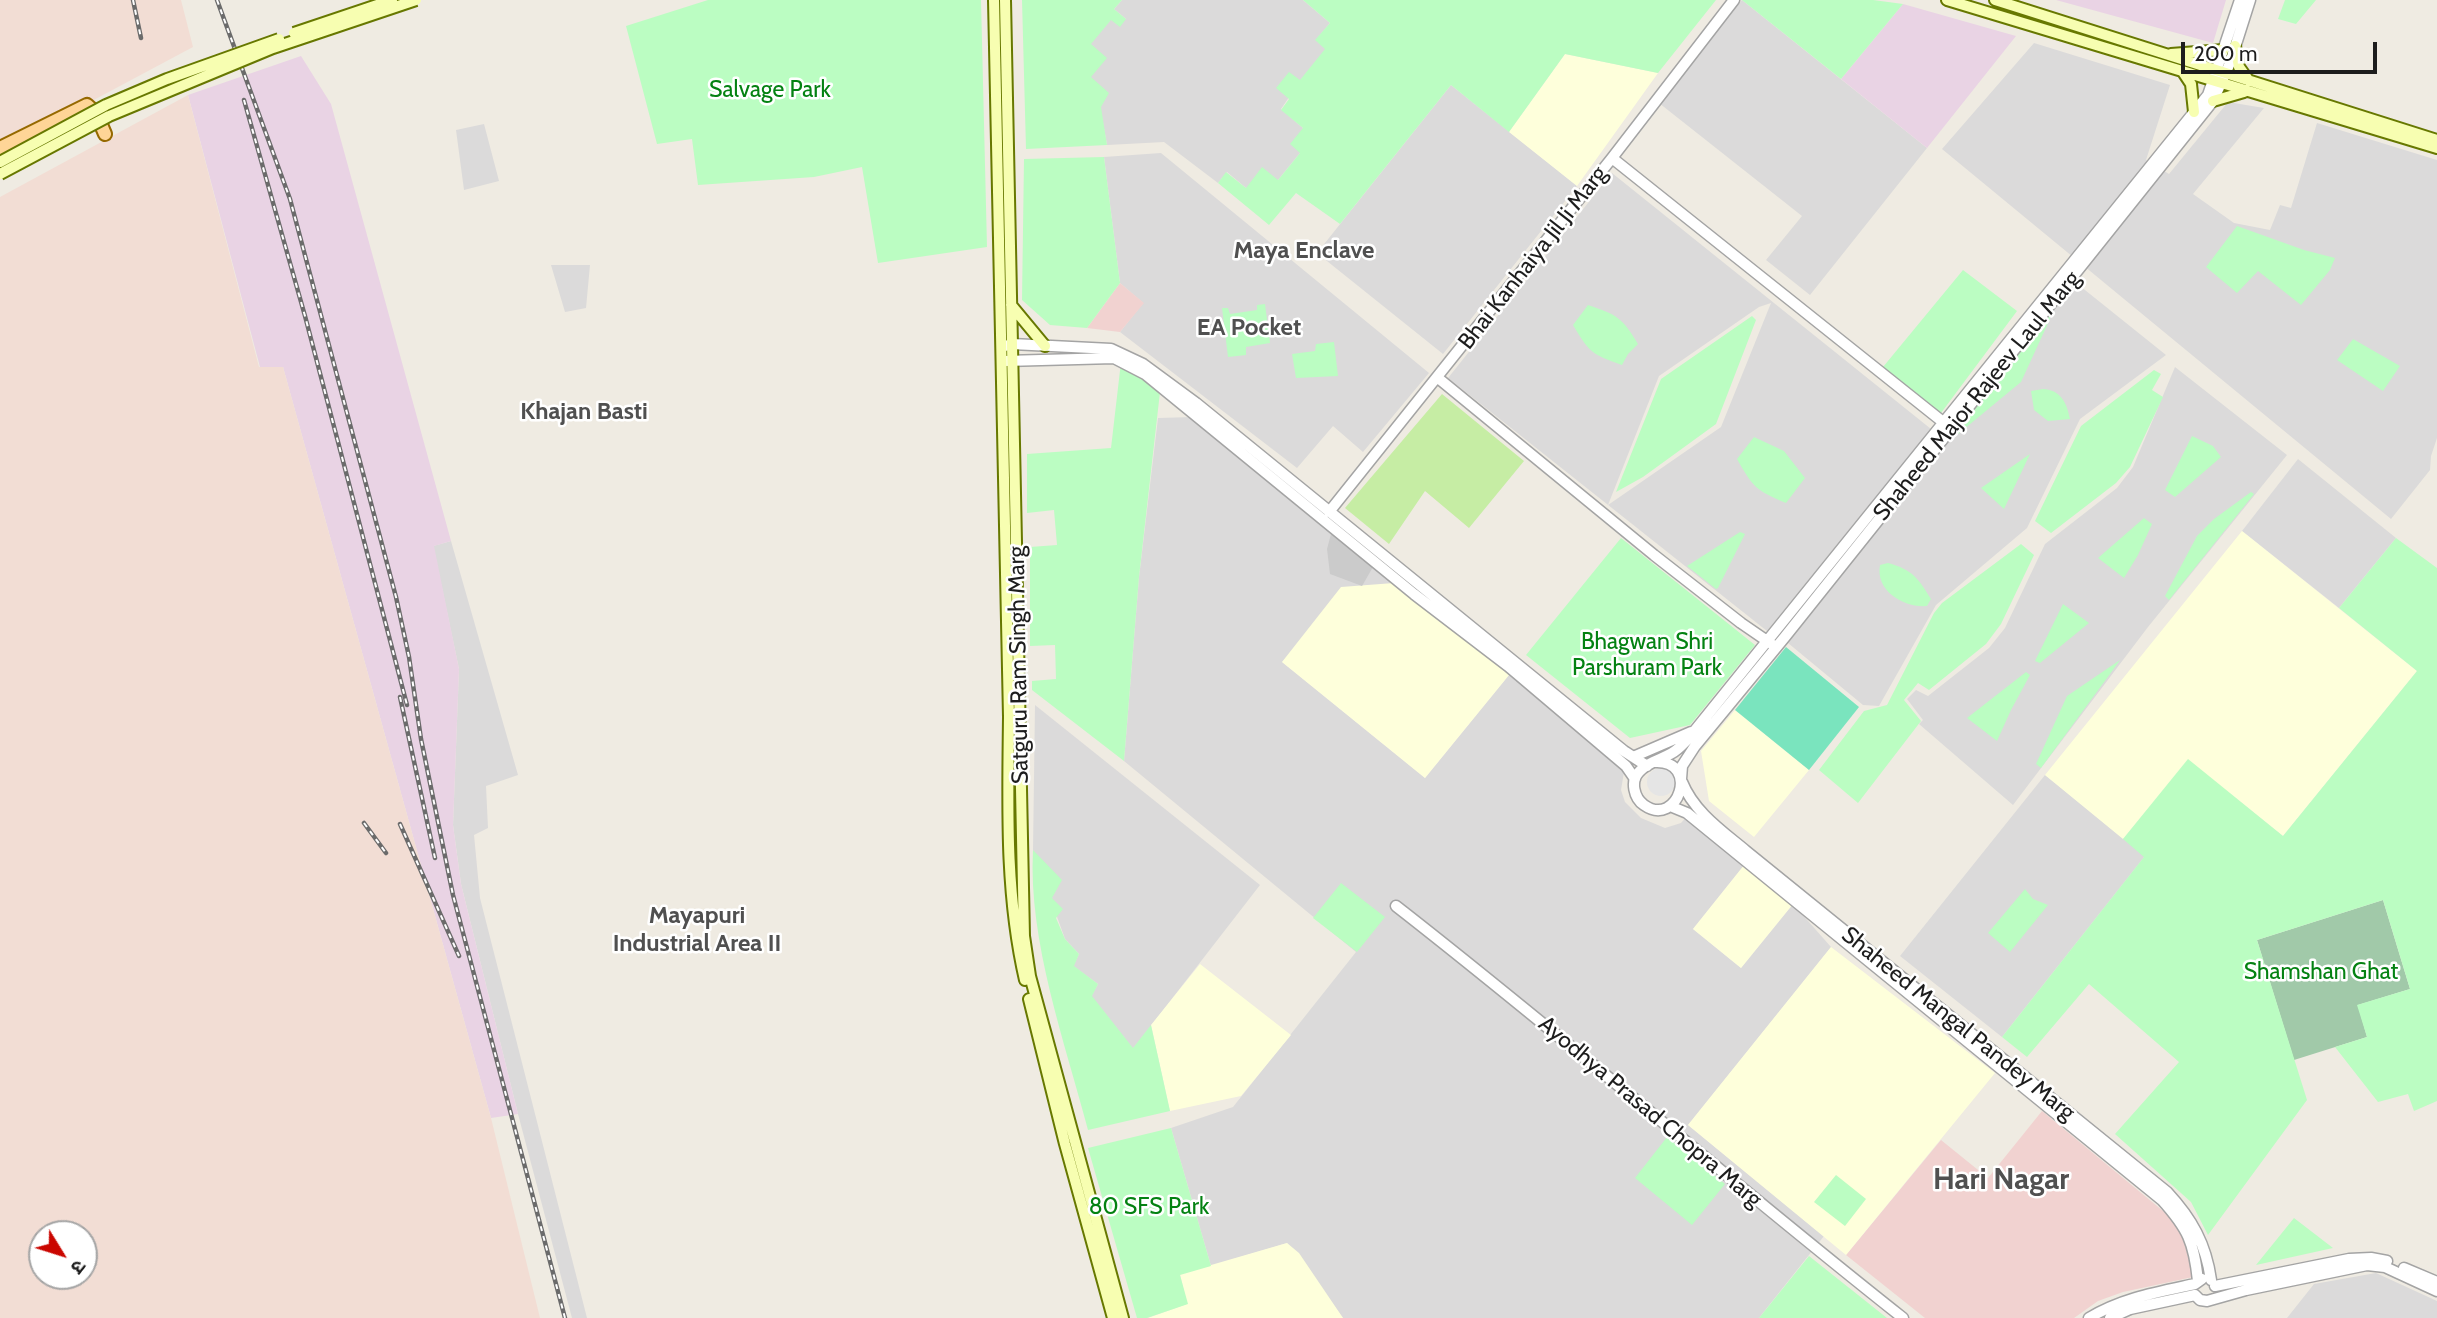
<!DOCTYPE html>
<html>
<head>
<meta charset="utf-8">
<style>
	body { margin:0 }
	#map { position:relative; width:2437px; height:1318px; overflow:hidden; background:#efebe2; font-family:Cabin,"Noto Sans Devanagari",sans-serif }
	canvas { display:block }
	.north { position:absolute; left:28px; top:1220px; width:70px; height:70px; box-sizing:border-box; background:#fff; border:2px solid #a5a5a5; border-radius:50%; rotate:128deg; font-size:19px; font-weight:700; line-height:28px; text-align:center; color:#1d1d1d }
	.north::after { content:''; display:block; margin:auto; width:24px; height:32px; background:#ca0600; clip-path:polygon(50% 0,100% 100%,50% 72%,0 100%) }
	.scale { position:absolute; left:2181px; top:42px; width:196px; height:32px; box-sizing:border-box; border:4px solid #1d1d1d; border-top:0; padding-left:9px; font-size:21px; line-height:24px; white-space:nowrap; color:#1d1d1d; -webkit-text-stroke:5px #fff; paint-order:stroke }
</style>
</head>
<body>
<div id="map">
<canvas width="2437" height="1318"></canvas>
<div class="north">उ</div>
<div class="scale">200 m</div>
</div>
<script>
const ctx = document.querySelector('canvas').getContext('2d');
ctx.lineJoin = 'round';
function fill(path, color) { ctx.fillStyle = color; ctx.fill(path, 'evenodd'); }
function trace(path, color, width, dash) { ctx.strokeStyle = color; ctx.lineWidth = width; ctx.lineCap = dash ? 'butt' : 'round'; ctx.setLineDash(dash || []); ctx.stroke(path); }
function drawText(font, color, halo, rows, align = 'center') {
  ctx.font = font + ' Cabin,sans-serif'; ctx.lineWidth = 5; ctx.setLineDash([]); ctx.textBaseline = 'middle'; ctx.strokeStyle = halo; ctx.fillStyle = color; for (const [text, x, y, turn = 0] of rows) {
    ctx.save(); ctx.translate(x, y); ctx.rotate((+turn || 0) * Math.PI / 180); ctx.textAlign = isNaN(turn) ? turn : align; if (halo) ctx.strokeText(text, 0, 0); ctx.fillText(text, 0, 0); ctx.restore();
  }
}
fill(new Path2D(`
	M 1122,0 L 1303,0 L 1330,23 L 1316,40 L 1326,49 L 1300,81 L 1281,109 L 1303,128 L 1300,153 L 1278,180 L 1246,188 L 1227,172 L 1218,183 L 1164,142 L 1107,145 L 1100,107 L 1090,77 L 1090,44 L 1111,19 L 1126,19 L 1114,9 Z
	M 1742,0 L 1927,148 L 1810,295 L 1766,260 L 1802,216 L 1659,103 Z
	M 2034,43 L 2170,85 L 2146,160 L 2169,174 L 2228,102 L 2264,108 L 2193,194 L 2234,223 L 2270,230 L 2280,205 L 2291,208 L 2317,123 L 2437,160 L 2437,438 L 2431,456 L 2430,470 L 2391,519 L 1942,149 Z
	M 1451,85 L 1577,186 L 1443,354 L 1317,253 Z
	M 484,124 L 499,181 L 464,190 L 456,130 Z
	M 1161,153 L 1429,373 L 1363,452 L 1333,426 L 1297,468 L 1120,332 L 1143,303 L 1120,283 L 1104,157 Z
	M 1612,173 L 1931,429 L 1767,631 L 1448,378 ZM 1771,303 L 1721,427 L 1608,505 L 1659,376 L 1759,307 Z
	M 551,265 L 590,265 L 586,308 L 565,312 Z
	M 2075,282 L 2166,355 L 2080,419 L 2027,528 L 1936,605 L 1879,706 L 1863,705 L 1788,643 Z
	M 2175,367 L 2287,455 L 2148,627 L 2013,805 L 1919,724 L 1923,720 L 1907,699 L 1916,690 L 1928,696 L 1989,648 L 2005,628 L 2045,544 L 2117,488 L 2133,467 Z
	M 1193,417 L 1394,583 L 1282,662 L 1425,778 L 1509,675 L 1625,766 L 1621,790 L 1625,802 L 1641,818 L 1665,828 L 1681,823 L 1688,815 L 1745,864 L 1693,929 L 1741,968 L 1793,904 L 1831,947 L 1688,1125 L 1824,1236 L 1759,1318 L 1343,1318 L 1287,1243 L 1211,1266 L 1171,1128 L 1233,1107 L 1356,952 L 1124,761 L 1139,577 L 1158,418 Z
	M 2298,459 L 2396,538 L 2339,608 L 2242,531 Z
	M 451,541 L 518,775 L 486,786 L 488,828 L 474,835 L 480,898 L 587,1318 L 572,1318 L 518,1114 L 461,884 L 453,825 L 459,669 L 433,546 Z
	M 1035,705 L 1260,885 L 1133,1049 L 1091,996 L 1098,984 L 1073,966 L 1079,954 L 1065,939 L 1033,850 Z
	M 2045,775 L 2145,856 L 2002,1037 L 1900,956 Z
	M 2376,1273 L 2437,1301 L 2437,1318 L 2287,1318 L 2314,1284 Z`), '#dbdada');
fill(new Path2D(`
	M 1120,283 L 1144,303 L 1120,332 L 1087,328 Z
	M 2042,1111 L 2180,1225 L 2193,1277 L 2123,1292 L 2098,1301 L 2074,1318 L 1925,1318 L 1846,1255 L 1941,1140 L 1988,1178 Z`), '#f1d2d0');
fill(new Path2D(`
	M 2056,0 L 2226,0 L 2213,43 Z
	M 1903,4 L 2016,36 L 1927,148 L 1841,79 Z
	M 301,56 L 331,104 L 451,541 L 434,546 L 459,669 L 453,825 L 461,884 L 518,1114 L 491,1118 L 283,367 L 260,367 L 188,95 Z`), '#e9d3e4');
fill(new Path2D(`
	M 1565,54 L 1658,73 L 1577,186 L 1509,132 Z
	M 2242,531 L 2417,671 L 2283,836 L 2188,760 L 2123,839 L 2045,775 Z
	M 1394,583 L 1509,675 L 1425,778 L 1282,662 L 1341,587 Z
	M 1735,710 L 1809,770 L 1754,837 L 1709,801 L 1701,751 Z
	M 1745,864 L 1793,904 L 1741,968 L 1693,929 Z
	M 1831,947 L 1995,1073 L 1846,1255 L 1688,1125 Z
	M 1200,964 L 1291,1035 L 1241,1096 L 1170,1111 L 1151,1025 Z
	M 1287,1243 L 1299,1253 L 1343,1318 L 1148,1318 L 1187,1304 L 1180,1274 Z`), '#feffdb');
fill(new Path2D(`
	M 1331,534 L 1373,567 L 1362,586 L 1330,574 L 1327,549 Z`), '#cbcbcb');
fill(new Path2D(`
	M 0,0 L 181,0 L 193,47 L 0,150 Z
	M 188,95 L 259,367 L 283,367 L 491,1118 L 540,1318 L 0,1318 L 0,197 ZM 42,1234 L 84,1234 L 84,1276 L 42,1276 Z`), '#f2ddd4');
fill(new Path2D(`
	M 1442,394 L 1524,461 L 1469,528 L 1425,491 L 1389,544 L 1345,508 Z`), '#c6eda4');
fill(new Path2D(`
	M 2383,900 L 2410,989 L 2358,1005 L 2367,1037 L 2294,1060 L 2257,940 Z`), '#a1c9a9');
fill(new Path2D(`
	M 708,0 L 981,0 L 987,247 L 878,263 L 862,167 L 814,177 L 698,185 L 692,139 L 657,144 L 626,26 Z
	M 1022,0 L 1122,0 L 1114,9 L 1126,19 L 1120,27 L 1111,20 L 1091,44 L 1107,58 L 1091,77 L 1109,93 L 1101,107 L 1107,145 L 1026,149 Z
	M 1303,0 L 1716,0 L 1658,73 L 1565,54 L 1509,132 L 1451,85 L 1340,224 L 1296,193 L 1269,225 L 1218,183 L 1226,172 L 1246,188 L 1262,167 L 1278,180 L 1300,153 L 1290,144 L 1303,128 L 1281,110 L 1289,99 L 1276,88 L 1289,72 L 1300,80 L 1325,49 L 1315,40 L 1330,23 Z
	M 1742,0 L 1873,0 L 1903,4 L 1841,79 Z
	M 2285,0 L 2316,0 L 2296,24 L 2278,19 Z
	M 1104,157 L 1120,283 L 1087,328 L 1050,325 L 1022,300 L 1024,159 Z
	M 2237,226 L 2304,250 L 2335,258 L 2330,270 L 2301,305 L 2258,271 L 2237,293 L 2206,267 Z
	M 1963,270 L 2017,311 L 1941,413 L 1883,367 Z
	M 1265,304 L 1270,343 L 1246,347 L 1246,355 L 1228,357 L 1222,308 L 1228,308 L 1230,314 L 1257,310 L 1257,305 Z
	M 1588,305 C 1617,315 1622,317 1638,344 L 1628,354 L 1622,365 C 1591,354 1589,352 1573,325 Z
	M 2049,312 L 2050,319 L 2021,382 L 1958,434 L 1956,429 Z
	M 1752,316 L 1756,320 L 1716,424 L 1643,477 L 1616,492 L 1661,379 Z
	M 2353,339 L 2400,366 L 2383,391 L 2337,360 Z
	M 1334,342 L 1338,376 L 1296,378 L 1292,354 L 1315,351 L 1316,344 Z
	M 1121,362 L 1135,366 L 1160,392 L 1139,577 L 1124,761 L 1032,690 L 1032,681 L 1056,679 L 1055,645 L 1030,646 L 1030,547 L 1057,545 L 1054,510 L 1027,513 L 1027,454 L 1111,448 Z
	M 2154,370 L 2161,374 L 2152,390 L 2163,397 L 2130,467 L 2116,483 L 2051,533 L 2035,521 L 2081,426 Z
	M 2043,389 C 2061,390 2067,403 2070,419 L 2048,421 L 2034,410 L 2031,391 Z
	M 2192,436 L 2213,446 L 2221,457 L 2175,497 L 2165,490 Z
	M 1754,437 L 1784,451 L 1805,478 L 1786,503 C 1755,490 1753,487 1737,459 Z
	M 2030,454 L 2004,509 L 1981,488 Z
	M 2251,492 L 2254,494 L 2169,600 L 2165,596 L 2197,536 L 2214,519 Z
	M 2144,518 L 2152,524 L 2138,555 L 2124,578 L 2098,558 Z
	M 1740,532 L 1745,534 L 1718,588 L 1716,589 L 1687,566 Z
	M 1621,538 L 1755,645 L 1690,725 L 1630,738 L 1526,655 Z
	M 2396,538 L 2437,568 L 2437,1101 L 2414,1111 L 2408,1094 L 2378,1102 L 2335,1047 L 2367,1037 L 2357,1005 L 2410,989 L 2383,900 L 2257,940 L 2307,1100 L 2208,1235 L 2191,1202 L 2115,1134 L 2179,1062 L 2089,984 L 2027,1057 L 2002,1037 L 2144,857 L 2123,839 L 2188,759 L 2283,836 L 2417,671 L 2339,608 Z
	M 2021,544 L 2034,555 L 2001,624 L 1986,644 L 1929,690 L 1918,683 L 1904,700 L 1921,721 L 1858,803 L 1819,770 L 1864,711 L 1887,705 L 1934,613 L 1942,603 Z
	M 1888,563 C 1913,570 1918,578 1931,599 L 1927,606 C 1904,608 1875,591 1880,565 Z
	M 2063,604 L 2089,623 L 2040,663 L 2035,661 Z
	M 2120,660 L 2110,674 L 2041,768 L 2036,764 L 2067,696 Z
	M 2026,672 L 2030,675 L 2011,710 L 1997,741 L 1967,718 Z
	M 1033,850 L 1062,880 L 1052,898 L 1063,909 L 1056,918 L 1065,939 L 1079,954 L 1074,966 L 1098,984 L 1092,996 L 1133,1048 L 1151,1025 L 1170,1111 L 1088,1130 C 1065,1042 1028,941 1033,850 Z
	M 1341,883 L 1385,917 L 1357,952 L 1313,918 Z
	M 2025,889 L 2033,899 L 2048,905 L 2010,952 L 1988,933 Z
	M 1171,1128 L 1211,1266 L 1180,1275 L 1188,1304 L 1147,1318 L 1137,1318 L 1088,1148 Z
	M 1667,1137 L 1725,1184 L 1692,1225 L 1635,1178 Z
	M 1836,1175 L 1866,1199 L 1845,1226 L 1814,1202 Z
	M 2294,1218 L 2333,1248 L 2256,1265 Z
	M 1809,1256 L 1887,1318 L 1759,1318 Z`), '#bbfdc2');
fill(new Path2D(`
	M 1786,647 L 1859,707 L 1809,770 L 1735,710 Z`), '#7ae4be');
fill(new Path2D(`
	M1647 782a14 14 0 1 1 28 0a14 14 0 1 1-28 0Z`), '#e5e5e5');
const tertiary = new Path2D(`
	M 1612,158 L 1948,426
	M 1005,346 L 1012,344 L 1111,349 L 1143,364 L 1196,403 L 1624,751 L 1647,766
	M 1005,361 L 1114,358 L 1145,374 L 1414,594 L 1508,666 L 1626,766 L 1635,779
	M 1438,378 L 1654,555 L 1741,623 L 1773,645
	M 1329,512 L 1612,158 L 1734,0
	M 1633,757 L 1691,732
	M 1655,762 C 1701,760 1678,829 1644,805 C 1634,798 1630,781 1639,772 C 1646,763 1662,759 1672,753 C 1678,750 1683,744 1688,739 L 2208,95 L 2240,0
	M 1681,779 L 1682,766 L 1695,746 L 1784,638 L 2213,101 L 2230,63 L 2250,0
	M 1682,782 C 1694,812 1722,831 1746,851 L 2167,1192 C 2192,1219 2206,1244 2211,1280
	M 1670,806 L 1687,813 L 2162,1200 C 2188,1229 2194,1242 2198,1281
	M 1396,906 C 1568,1040 1732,1183 1903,1318
	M 2404,1268 L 2437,1282
	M 2215,1286 L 2349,1259 L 2371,1258 L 2387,1261
	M 2089,1318 C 2122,1298 2158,1292 2195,1284 L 2202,1279
	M 2110,1318 L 2130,1309 L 2195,1295 L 2200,1300 L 2207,1301 L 2246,1290 L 2367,1265 L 2385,1267 L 2437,1291`);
const secondary = new Path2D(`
	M 994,0 L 1009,717 C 1008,804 1005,894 1025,980
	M 1005,0 L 1024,936 L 1030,976 L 1123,1318
	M 1947,0 L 2437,148
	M 1995,0 L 2437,140
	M 2235,46 L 2239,67 L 2249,81
	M 2171,54 L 2223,50
	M 2183,72 L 2191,84 L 2194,112
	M 2213,101 L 2244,92
	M 1011,305 L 1045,346
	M 1029,999 L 1065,1144 L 1113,1318`);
const primary = new Path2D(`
	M 0,148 L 87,105 L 96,113 L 105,134`);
trace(tertiary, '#a4a4a4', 13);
trace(secondary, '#677800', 14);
trace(primary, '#966900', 16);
trace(tertiary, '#fff', 10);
trace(secondary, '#f7feb1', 10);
trace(primary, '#ffd597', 12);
const rail = new Path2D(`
	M 133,0 L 141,38
	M 217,0 L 290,199 L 396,597 L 409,657 L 421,739 L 453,895 L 565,1318
	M 244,100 L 305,316 L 407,705
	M 400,697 L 435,858
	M 364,823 L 386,853
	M 400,824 L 459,956`);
trace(rail, '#6b6b6b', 4.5);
trace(rail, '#fff', 2, [5]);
const secondaryBridge = new Path2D(`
	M 294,33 L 392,0
	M 0,162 L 106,105 L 167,79 L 279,39
	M 0,174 L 109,116 L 273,48 L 416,0`);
trace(secondaryBridge, '#677800', 14, []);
trace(secondaryBridge, '#f7feb1', 10);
drawText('23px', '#048212', '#fff', [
	["Salvage Park",770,90],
	["Bhagwan Shri",1647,642],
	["Parshuram Park",1647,668],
	["Shamshan Ghat",2321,972],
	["80 SFS Park",1149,1207]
]);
drawText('23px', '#1d1d1d', '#fff', [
	["Bhai Kanhaiya Jil Ji Marg",1533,258,-52],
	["Shaheed Major Rajeev Laul Marg",1977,396,-51],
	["Satguru Ram Singh Marg",1019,665,-91],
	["Shaheed Mangal Pandey Marg",1958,1024,39],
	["Ayodhya Prasad Chopra Marg",1650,1112,40]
]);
drawText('bold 24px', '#505050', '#fff', [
	["Maya Enclave",1304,251],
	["EA Pocket",1249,328],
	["Khajan Basti",584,412],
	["Mayapuri",697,916],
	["Industrial Area II",697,944]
]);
drawText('bold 30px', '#505050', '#fff', [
	["Hari Nagar",2001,1180]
]);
</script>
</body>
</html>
